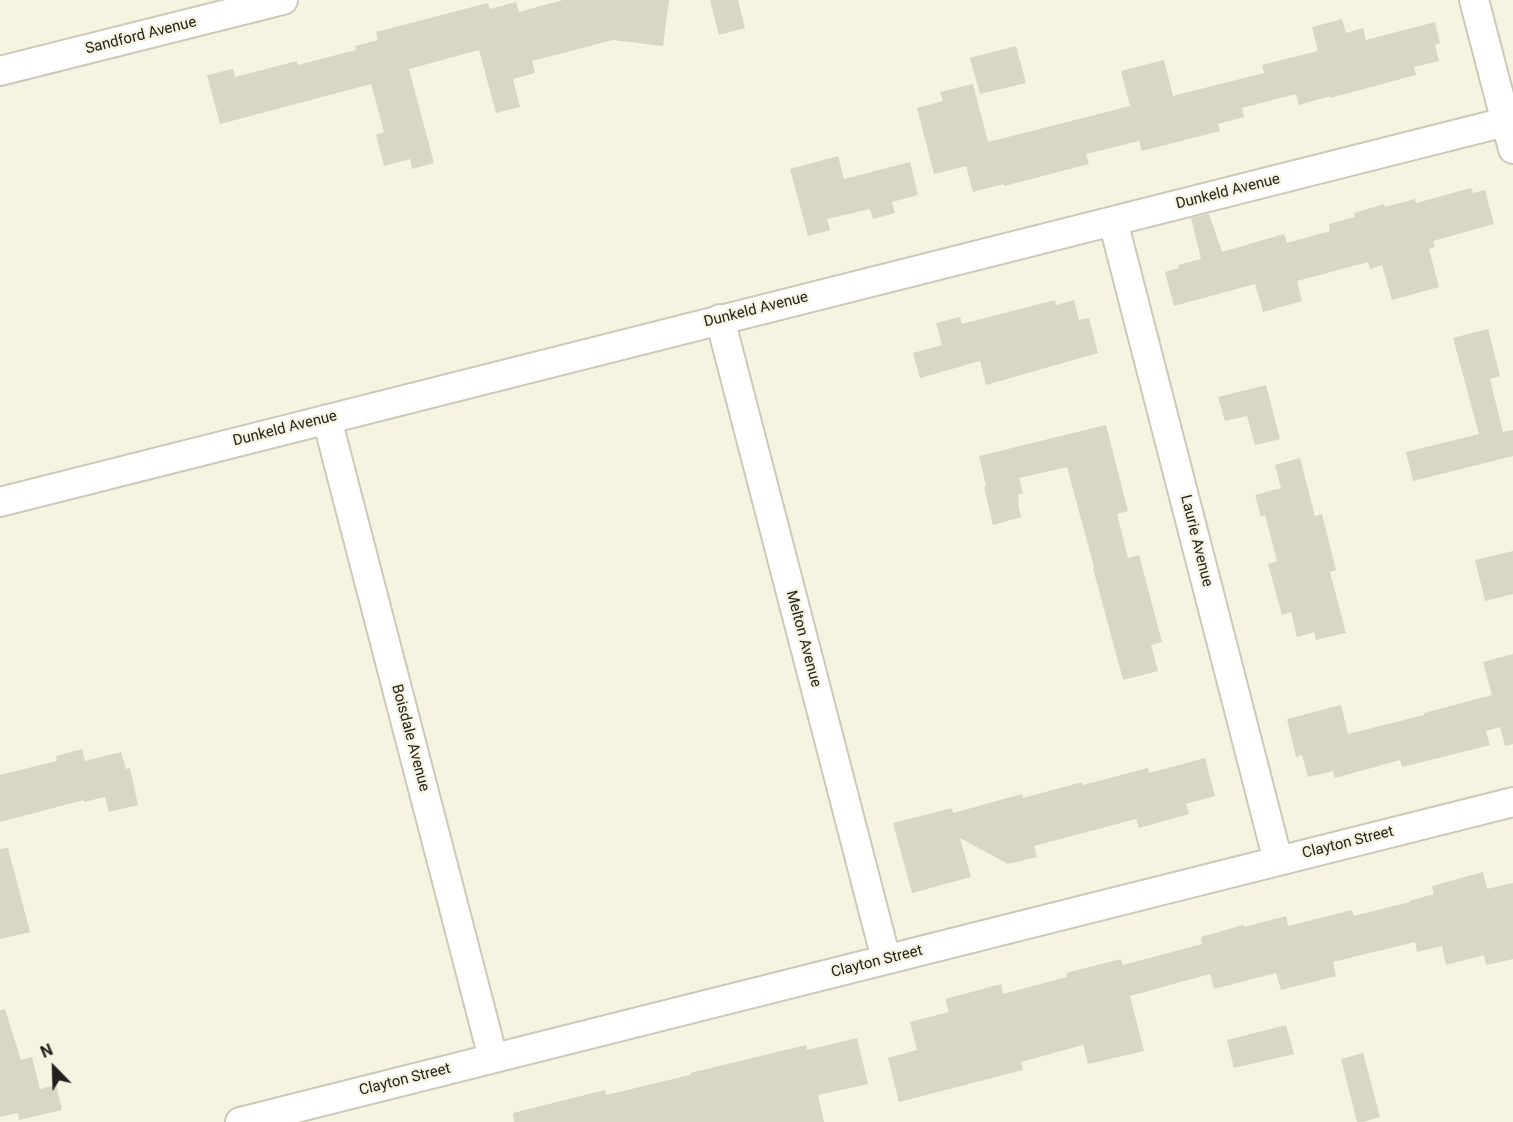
<!DOCTYPE html>
<html>
<head>
<meta charset="utf-8">
<style>
	body { margin:0 }
	#map { position:relative; width:1513px; height:1122px; overflow:hidden; background:#f6f3e0; font-family:Roboto,sans-serif }
	canvas { display:block }
	.north { position:absolute; left:24px; top:1038px; width:60px; height:60px; -webkit-text-stroke:4px #f6f3e0; paint-order:stroke; rotate:337deg; font-size:16px; font-weight:700; line-height:24px; text-align:center; color:#23211b }
	.north::after { content:''; display:block; margin:auto; width:21px; height:27px; background:#23211b; clip-path:polygon(50% 0,100% 100%,50% 72%,0 100%) }
</style>
</head>
<body>
<div id="map">
<canvas width="1513" height="1122"></canvas>
<div class="north">N</div>
</div>
<script>
const ctx = document.querySelector('canvas').getContext('2d');
ctx.lineJoin = 'round';
function fill(path, color) { ctx.fillStyle = color; ctx.fill(path, 'evenodd'); }
function trace(path, color, width, dash) { ctx.strokeStyle = color; ctx.lineWidth = width; ctx.lineCap = dash ? 'butt' : 'round'; ctx.setLineDash(dash || []); ctx.stroke(path); }
function drawText(font, color, halo, rows, align = 'center') {
  ctx.font = font + ' Roboto,sans-serif'; ctx.lineWidth = 4.5; ctx.setLineDash([]); ctx.textBaseline = 'middle'; ctx.strokeStyle = halo; ctx.fillStyle = color; for (const [text, x, y, turn = 0] of rows) {
    ctx.save(); ctx.translate(x, y); ctx.rotate((+turn || 0) * Math.PI / 180); ctx.textAlign = isNaN(turn) ? turn : align; if (halo) ctx.strokeText(text, 0, 0); ctx.fillText(text, 0, 0); ctx.restore();
  }
}
fill(new Path2D(`
	M 563,0 L 669,0 L 663,46 L 613,40 L 532,61 L 535,73 L 513,79 L 520,107 L 496,113 L 479,50 L 409,69 L 434,163 L 412,169 L 410,159 L 384,166 L 376,135 L 384,132 L 371,84 L 220,124 L 207,75 L 233,69 L 235,77 L 297,61 L 298,65 L 356,50 L 355,46 L 378,40 L 376,32 L 488,3 L 490,9 L 516,2 L 519,12 Z
	M 710,0 L 738,0 L 745,28 L 719,35 Z
	M 1342,19 L 1346,33 L 1363,28 L 1366,40 L 1435,22 L 1440,43 L 1435,45 L 1439,61 L 1414,67 L 1416,75 L 1330,98 L 1330,96 L 1299,105 L 1296,94 L 1242,108 L 1244,117 L 1218,124 L 1220,131 L 1142,151 L 1139,141 L 1086,154 L 1089,164 L 1004,186 L 1003,184 L 973,192 L 966,166 L 934,174 L 917,108 L 943,101 L 940,92 L 973,84 L 988,142 L 1130,106 L 1121,71 L 1164,60 L 1173,96 L 1264,73 L 1262,65 L 1318,51 L 1312,27 Z
	M 1016,46 L 1026,83 L 980,94 L 970,58 Z
	M 838,156 L 844,179 L 910,162 L 918,195 L 892,202 L 895,213 L 873,219 L 870,209 L 827,219 L 830,230 L 808,236 L 790,169 Z
	M 1471,188 L 1473,193 L 1485,190 L 1494,224 L 1433,241 L 1435,247 L 1429,249 L 1439,287 L 1392,300 L 1382,265 L 1370,269 L 1368,262 L 1297,281 L 1302,301 L 1263,312 L 1255,284 L 1174,306 L 1165,272 L 1179,268 L 1178,265 L 1201,259 L 1191,218 L 1209,214 L 1222,252 L 1284,234 L 1287,243 L 1330,231 L 1329,224 L 1355,217 L 1354,213 L 1384,204 L 1385,207 L 1415,199 L 1416,203 Z
	M 1055,300 L 1056,305 L 1074,300 L 1079,320 L 1089,318 L 1098,353 L 986,385 L 980,361 L 920,378 L 913,353 L 942,345 L 936,323 L 960,317 L 962,324 Z
	M 1488,329 L 1500,376 L 1490,379 L 1503,432 L 1513,430 L 1513,456 L 1413,481 L 1406,452 L 1479,434 L 1453,338 Z
	M 1266,385 L 1280,439 L 1255,445 L 1247,416 L 1225,421 L 1218,397 Z
	M 1106,425 L 1128,511 L 1117,514 L 1128,558 L 1139,555 L 1162,642 L 1151,645 L 1158,671 L 1123,680 L 1093,568 L 1094,567 L 1067,467 L 1019,478 L 1023,493 L 1018,495 L 1019,502 L 1018,503 L 1021,517 L 993,525 L 984,487 L 986,486 L 979,456 Z
	M 1300,458 L 1315,516 L 1322,514 L 1336,570 L 1330,572 L 1346,633 L 1316,640 L 1314,632 L 1297,637 L 1291,612 L 1282,615 L 1268,564 L 1277,561 L 1265,515 L 1261,517 L 1255,495 L 1281,488 L 1275,465 Z
	M 1513,551 L 1513,594 L 1485,601 L 1475,560 Z
	M 1513,654 L 1513,744 L 1505,746 L 1500,727 L 1486,731 L 1490,745 L 1402,767 L 1400,760 L 1335,778 L 1333,771 L 1308,777 L 1302,755 L 1296,757 L 1287,719 L 1341,705 L 1348,734 L 1424,715 L 1424,713 L 1492,695 L 1483,662 Z
	M 82,749 L 85,761 L 121,752 L 126,769 L 130,768 L 138,805 L 109,812 L 105,797 L 84,802 L 84,800 L 0,822 L 0,775 L 57,761 L 56,756 Z
	M 1205,758 L 1215,796 L 1186,804 L 1189,814 L 1139,828 L 1136,819 L 1034,846 L 1037,857 L 1008,864 L 960,838 L 971,877 L 912,893 L 893,823 L 952,808 L 953,813 L 1022,794 L 1023,798 L 1082,782 L 1083,785 L 1148,768 L 1149,773 Z
	M 8,848 L 30,932 L 0,939 L 0,849 Z
	M 1483,872 L 1487,889 L 1513,883 L 1513,959 L 1486,965 L 1484,955 L 1446,965 L 1442,946 L 1417,952 L 1415,942 L 1333,962 L 1336,976 L 1281,990 L 1276,973 L 1214,989 L 1210,974 L 1130,996 L 1144,1051 L 1088,1064 L 1083,1045 L 1021,1062 L 1023,1070 L 899,1102 L 888,1058 L 917,1050 L 910,1022 L 949,1012 L 945,999 L 1001,984 L 1003,994 L 1067,977 L 1066,973 L 1121,959 L 1123,965 L 1202,944 L 1201,937 L 1243,925 L 1244,927 L 1286,916 L 1288,926 L 1352,910 L 1354,916 L 1410,902 L 1409,901 L 1434,894 L 1432,886 Z
	M 5,1009 L 21,1060 L 32,1057 L 40,1089 L 56,1085 L 62,1110 L 19,1120 L 18,1113 L 0,1117 L 0,1010 Z
	M 1286,1025 L 1294,1054 L 1234,1068 L 1227,1040 Z
	M 857,1038 L 868,1084 L 818,1095 L 824,1122 L 514,1122 L 513,1113 L 605,1090 L 606,1095 L 690,1075 L 690,1073 L 806,1045 L 807,1050 Z
	M 1363,1053 L 1380,1117 L 1363,1122 L 1357,1122 L 1341,1059 Z`), '#d9d6c4');
const minor = new Path2D(`
	M 1474,0 L 1513,149
	M 0,71 L 283,0
	M 1113,221 L 1278,861
	M 720,319 L 886,959
	M 327,419 L 493,1058
	M 0,502 L 1513,120
	M 240,1122 L 1513,802`);
trace(minor, '#ccc9b8', 32);
trace(minor, '#fff', 28);
drawText('15px', '#23211b', '#f6f3e0', [
	["Sandford Avenue",141,36,-14],
	["Dunkeld Avenue",1228,192,-14],
	["Dunkeld Avenue",756,310,-14],
	["Dunkeld Avenue",285,429,-14],
	["Laurie Avenue",1196,541,76],
	["Melton Avenue",803,639,75],
	["Boisdale Avenue",410,738,75],
	["Clayton Street",1348,843,-14],
	["Clayton Street",877,962,-14],
	["Clayton Street",405,1080,-14]
]);
</script>
</body>
</html>
